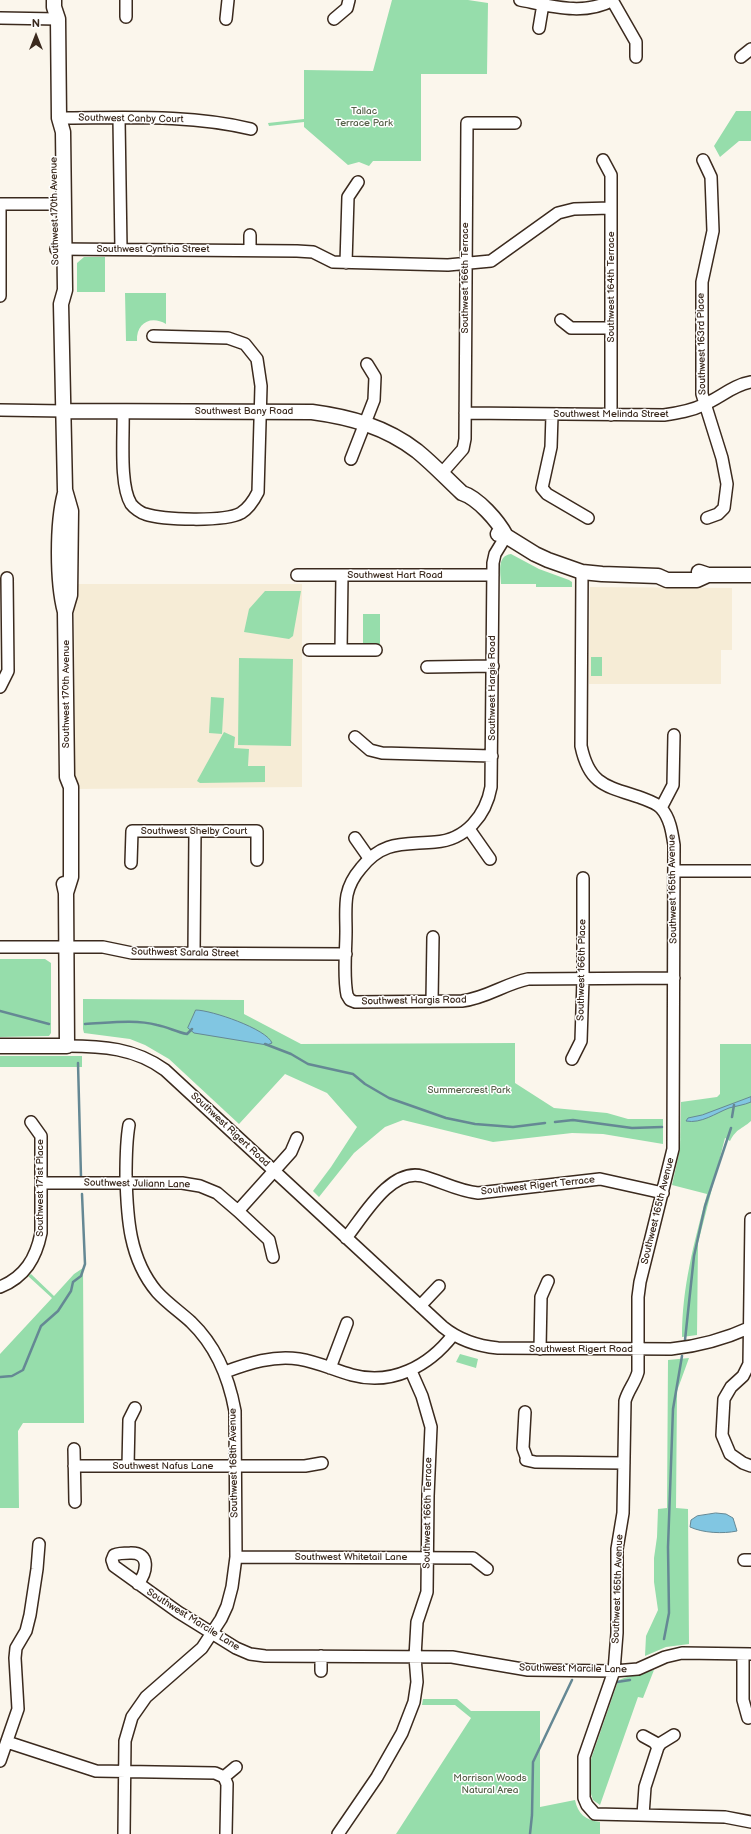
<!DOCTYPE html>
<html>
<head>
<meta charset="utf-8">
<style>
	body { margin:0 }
	#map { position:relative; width:751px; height:1834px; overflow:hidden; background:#fbf6ec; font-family:"Balsamiq Sans",sans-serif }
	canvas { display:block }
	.north { position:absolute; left:16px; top:16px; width:40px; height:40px; -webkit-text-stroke:3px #fff; paint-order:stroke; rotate:0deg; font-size:11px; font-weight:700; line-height:16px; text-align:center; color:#3b2a1e }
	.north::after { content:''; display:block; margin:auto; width:14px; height:18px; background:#3b2a1e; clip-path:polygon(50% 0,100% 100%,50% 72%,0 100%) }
</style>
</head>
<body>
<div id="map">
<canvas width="751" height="1834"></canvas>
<div class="north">N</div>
</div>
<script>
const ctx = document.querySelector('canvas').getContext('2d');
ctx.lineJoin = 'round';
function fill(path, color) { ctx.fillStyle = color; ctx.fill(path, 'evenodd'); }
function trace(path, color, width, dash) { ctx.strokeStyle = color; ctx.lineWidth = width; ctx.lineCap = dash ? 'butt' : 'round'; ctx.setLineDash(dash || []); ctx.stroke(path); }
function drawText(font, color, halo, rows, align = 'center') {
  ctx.font = font + ' "Balsamiq Sans",sans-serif'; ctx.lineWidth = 3; ctx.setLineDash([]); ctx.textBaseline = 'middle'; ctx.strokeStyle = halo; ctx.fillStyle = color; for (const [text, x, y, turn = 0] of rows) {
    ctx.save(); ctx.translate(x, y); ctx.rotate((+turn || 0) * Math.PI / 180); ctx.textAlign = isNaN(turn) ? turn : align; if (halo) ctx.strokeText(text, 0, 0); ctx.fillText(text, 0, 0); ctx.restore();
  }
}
fill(new Path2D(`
	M 74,584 L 302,584 L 302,787 L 75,789 Z
	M 590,587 L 732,588 L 732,650 L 721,650 L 721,684 L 589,684 Z`), '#f6ecd6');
fill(new Path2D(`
	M 392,0 L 468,0 L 488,3 L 487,74 L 421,74 L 421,161 L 373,161 L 369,166 L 359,162 L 348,165 L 304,127 L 304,122 L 269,126 L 268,123 L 304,119 L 304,70 L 373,71 Z
	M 736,111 L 751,111 L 751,141 L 739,141 L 720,157 L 714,146 Z
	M 84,257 L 105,257 L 105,292 L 77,292 L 77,263 Z
	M 125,293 L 166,293 L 166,324 C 151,315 136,323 137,341 L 126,341 Z
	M 511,554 L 539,569 L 569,580 L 572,582 L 572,587 L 536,587 L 536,584 L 501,584 C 501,573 496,556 511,554 Z
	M 265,591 L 301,591 L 293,636 L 289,639 L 244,632 L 249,609 Z
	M 363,614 L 380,614 L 380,644 L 363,644 Z
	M 591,657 L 602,657 L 602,676 L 591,676 Z
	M 239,658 L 293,659 L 291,746 L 238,745 Z
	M 211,697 L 224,698 L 222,734 L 209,733 Z
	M 224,732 L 235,737 L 234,748 L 249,749 L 248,766 L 265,766 L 265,782 L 200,783 L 197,781 Z
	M 0,959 L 45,959 L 51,963 L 51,1033 L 49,1036 L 0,1037 Z
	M 83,999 L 244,1000 L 244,1014 L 301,1044 L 515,1043 L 515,1083 L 554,1108 L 607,1113 L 628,1119 L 663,1119 L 663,1144 L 603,1134 L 572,1133 L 493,1142 L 403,1120 L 385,1127 L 354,1153 L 319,1197 L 313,1191 L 331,1167 L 357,1127 L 327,1093 L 285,1074 L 239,1124 L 169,1059 L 145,1045 L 130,1039 L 84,1033 L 83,1029 Z
	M 720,1044 L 751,1044 L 751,1121 C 741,1130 737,1128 730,1141 L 725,1138 L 698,1243 L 697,1335 L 682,1337 C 682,1287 694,1243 707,1194 L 672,1185 L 680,1149 L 681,1102 L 717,1097 L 720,1094 Z
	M 0,1056 L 82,1056 L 82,1067 L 0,1067 Z
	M 83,1268 L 84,1423 L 23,1423 L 18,1431 L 19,1508 L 0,1508 L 0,1354 L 52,1298 L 28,1276 L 31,1274 L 54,1296 L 74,1274 Z
	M 460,1354 L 478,1359 L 476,1368 L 456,1362 Z
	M 689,1358 L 677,1391 L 676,1508 L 688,1509 L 689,1644 L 666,1647 L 645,1656 L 646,1636 L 658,1610 L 654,1582 L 654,1558 L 657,1537 L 658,1509 L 667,1508 L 668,1360 Z
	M 654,1670 L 643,1698 L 638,1697 L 600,1805 L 593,1800 L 590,1791 L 591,1759 L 618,1681 C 622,1677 646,1673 654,1670 Z
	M 423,1699 L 457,1699 L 471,1711 L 540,1711 L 540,1807 L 575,1800 C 578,1814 585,1820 600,1822 L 600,1834 L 396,1834 L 471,1718 L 455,1705 L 422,1705 Z`), '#96ddab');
const water = new Path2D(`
	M 196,1010 C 211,1010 267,1029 272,1043 L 267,1045 L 194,1033 L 188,1028 Z
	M 751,1097 L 751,1102 C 744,1105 736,1106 729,1108 C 716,1113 701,1124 686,1121 L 688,1118 L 702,1115 Z
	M 716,1513 L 726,1514 L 733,1518 L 737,1531 C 723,1534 703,1533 690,1527 L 691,1520 L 697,1516 Z`);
fill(water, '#81c6e2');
trace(water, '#658894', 1);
trace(new Path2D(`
	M 0,1011 L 49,1024
	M 85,1024 C 108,1023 135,1019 157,1025 C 168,1027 176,1032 187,1034 L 192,1029
	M 265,1044 L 291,1054 L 308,1064 L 353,1074 L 365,1084 L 389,1098 L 446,1118 L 475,1124 L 513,1127 L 545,1123
	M 78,1063 L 81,1177
	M 732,1117 L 734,1105
	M 555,1122 L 573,1120 L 632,1128 L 662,1127
	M 685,1340 L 694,1256 L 705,1206 L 731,1128
	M 0,1377 L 12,1376 L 23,1370 L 41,1326 L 58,1311 L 71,1291 L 73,1282 L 81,1276 L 85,1264 L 82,1194
	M 664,1639 L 669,1613 L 668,1547 L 673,1409 L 682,1356
	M 617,1682 L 630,1680
	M 530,1834 L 532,1815 L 533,1762 L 572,1680`), '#658894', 2.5);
const minor = new Path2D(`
	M 520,0 C 551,6 584,16 613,0
	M 612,0 L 636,42 L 636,57
	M 126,17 L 126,0
	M 0,18 L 58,19
	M 226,19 L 228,0
	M 334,19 L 347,8 L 349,0
	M 539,28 L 543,4
	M 741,57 L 751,49
	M 59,118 C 123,118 189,114 251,129
	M 119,119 L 121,249
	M 603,160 L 611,175 L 611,415
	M 703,160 L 711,177 L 713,231 L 702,282 L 702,394 L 722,458 L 727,484 L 724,508 L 718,514 L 707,518
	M 0,204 L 64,204
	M 56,249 L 297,251 L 313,252 L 333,262 L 448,265 L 491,261 L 558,213 L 574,209 L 611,208
	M 250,250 L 250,235
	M 346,263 L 348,197 L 358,182
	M 0,296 L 0,204
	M 561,320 L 571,328 L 611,328
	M 0,410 L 64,411
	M 123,411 C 124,434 119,485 131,504 C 134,508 141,513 145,514 C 163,520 225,522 241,513 C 249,508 254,500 258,492 L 261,386 L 257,359 L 245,344 L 228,338 L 153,336
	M 465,413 L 664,415 C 678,413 691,411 703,405 C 720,398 733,385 751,382
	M 552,415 L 551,447 L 542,488 L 547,494 L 588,518
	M 351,459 L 374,400 L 375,377 L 367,364
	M 441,474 L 463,449 L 465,439 L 467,123 L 515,123
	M 506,536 L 495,554 L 493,563 L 491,787 C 486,815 466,840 435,842 C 404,845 383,840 361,868 C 355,875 349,885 347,895 C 345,906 346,919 346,931 C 346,952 343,975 347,995 L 350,1000 L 355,1002 L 462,1001 C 487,998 504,984 528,979 L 674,978
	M 582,572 L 581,746 C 589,784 605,786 639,797 C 646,800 655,802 661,808 C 670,818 672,832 674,845 L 673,1149 L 640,1282 L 638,1297 L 638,1372 C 635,1383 628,1390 625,1401 L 623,1513 L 617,1549 L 617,1633 L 614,1671 L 584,1757 L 584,1798 L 587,1805 L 595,1814 L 725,1817 L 751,1822
	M 297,575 L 493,575
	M 309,650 L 376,650
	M 341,650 L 342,575
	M 427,667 L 493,666
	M 0,687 L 8,671 L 7,578
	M 355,737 L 370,750 L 382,753 L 492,756
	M 661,808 L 673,785 L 674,735
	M 469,829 L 490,859
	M 355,838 L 369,858
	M 131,863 L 132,831 L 257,831 L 257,860
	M 674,871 L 751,871
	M 0,947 L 103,947 L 132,953 L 346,954
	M 194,953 L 195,831
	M 432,1001 L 433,937
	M 67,1046 C 102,1046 135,1048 165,1070 L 443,1327 C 459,1340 477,1346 498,1348 L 671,1349 C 699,1346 725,1339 751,1327
	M 572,1059 L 581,1041 L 583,979 L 583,878
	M 41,1183 L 182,1183 L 200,1186 L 217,1193 L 238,1211 L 269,1240 L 273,1257
	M 238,1211 L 291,1152 L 297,1138
	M 751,1219 L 749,1364 L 743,1376 L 731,1387 L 724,1399 L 722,1435 L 730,1454 L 743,1463 L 751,1466
	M 346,1238 C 363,1217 390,1168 422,1176 C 441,1181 458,1191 478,1193 L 600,1179 L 663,1193
	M 0,1287 C 25,1277 36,1258 41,1233 L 41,1136 L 31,1122
	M 420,1306 L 439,1286
	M 540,1349 L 541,1297 L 548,1281
	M 330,1368 L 347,1323
	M 225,1372 C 249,1363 274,1355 299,1359 C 318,1362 334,1370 352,1375 C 392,1386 429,1366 453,1335
	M 525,1412 L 523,1448 L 527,1459
	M 74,1449 L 75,1502
	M 526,1460 L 535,1462 L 624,1463
	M 74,1466 L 305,1466 L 322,1463
	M 128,1466 L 129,1420 L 135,1408
	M 236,1557 L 473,1558 L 487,1569
	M 744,1560 L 751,1560
	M 138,1584 C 147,1572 151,1552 130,1553 C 124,1553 119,1553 114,1555 L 112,1560 L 114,1566 L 178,1612 L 236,1648 L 250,1654 L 265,1656 L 452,1657 L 528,1670 L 614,1671 L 638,1669 L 665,1657 L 682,1653 L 751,1654
	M 743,1654 L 743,1700 L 748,1718
	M 321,1656 L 321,1671
	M 643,1736 L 654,1742 L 658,1747
	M 7,1742 L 96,1771 L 215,1773 L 224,1777
	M 0,1761 L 18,1709 L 15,1658 L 16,1648 L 26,1631 L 30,1615 L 37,1569 L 39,1544
	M 643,1815 L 645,1787 L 658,1747 L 661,1743 L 674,1735
	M 124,1834 L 125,1741 L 132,1717 L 146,1697 L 202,1648 L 221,1619 L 227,1606 L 232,1587 L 236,1557 L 235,1411 C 229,1378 216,1346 191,1322 C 180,1312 167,1303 157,1292 C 129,1259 127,1217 126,1176 C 126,1159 126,1142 129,1125
	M 226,1834 L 227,1784 L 224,1777 L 236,1767
	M 338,1834 L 377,1777 L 402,1733 L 414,1702 L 417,1682 L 415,1657 L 417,1622 L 427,1592 L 428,1496 L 431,1427 L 422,1396 L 411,1371`);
const major = new Path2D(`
	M 54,0 L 54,7 L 58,19 L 59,118 L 63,132 L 65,290 L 61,304 L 65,490 L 71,511 L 70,595 L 65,612
	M 64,411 L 312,412 C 350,417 386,427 417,451 C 433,464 447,479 462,493 C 478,498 498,521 506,536
	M 65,493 C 57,523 57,582 65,612 L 67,777 L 71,787 L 71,877 L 66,893
	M 498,534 L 506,536 L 535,554 L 548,560 L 582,572 L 602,574 L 658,576 L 667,580 L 697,580 L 708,575
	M 699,572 L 708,575 L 751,575
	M 0,1046 L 67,1046 L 66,893 L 64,884`);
trace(minor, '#3b2a1e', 14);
trace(major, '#3b2a1e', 17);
trace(minor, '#fff', 11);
trace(major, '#fff', 14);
drawText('10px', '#566048', '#fff', [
	["Tallac",364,111],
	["Terrace Park",364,123],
	["Summercrest Park",469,1090],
	["Morrison Woods",490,1778],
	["Natural Area",490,1790]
]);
drawText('10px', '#3b2a1e', '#fff', [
	["Southwest Canby Court",131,119,1],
	["Southwest 170th Avenue",55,211,-91],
	["Southwest Cynthia Street",153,249],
	["Southwest 166th Terrace",465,278,-90],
	["Southwest 164th Terrace",611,287,-90],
	["Southwest 163rd Place",702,344,-91],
	["Southwest Bany Road",244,411],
	["Southwest Melinda Street",611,414],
	["Southwest Hart Road",395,575],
	["Southwest Hargis Road",492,688,-90],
	["Southwest 170th Avenue",66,694,-90],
	["Southwest Shelby Court",194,831],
	["Southwest 165th Avenue",673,889,-91],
	["Southwest Sarala Street",185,953,1],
	["Southwest 166th Place",582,970,-89],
	["Southwest Hargis Road",414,1001,-1],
	["Southwest Rigert Road",230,1130,43],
	["Southwest Juliann Lane",137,1184,1],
	["Southwest Rigert Terrace",538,1186,-6],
	["Southwest 171st Place",40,1188,-90],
	["Southwest 165th Avenue",658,1211,-76],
	["Southwest Rigert Road",581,1349],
	["Southwest 168th Avenue",234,1463,-91],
	["Southwest Nafus Lane",163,1466],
	["Southwest 166th Terrace",428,1513,-89],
	["Southwest Whitetail Lane",351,1557],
	["Southwest 165th Avenue",618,1589,-88],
	["Southwest Marcile Lane",193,1620,32],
	["Southwest Marcile Lane",573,1669,1]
]);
</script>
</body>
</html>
